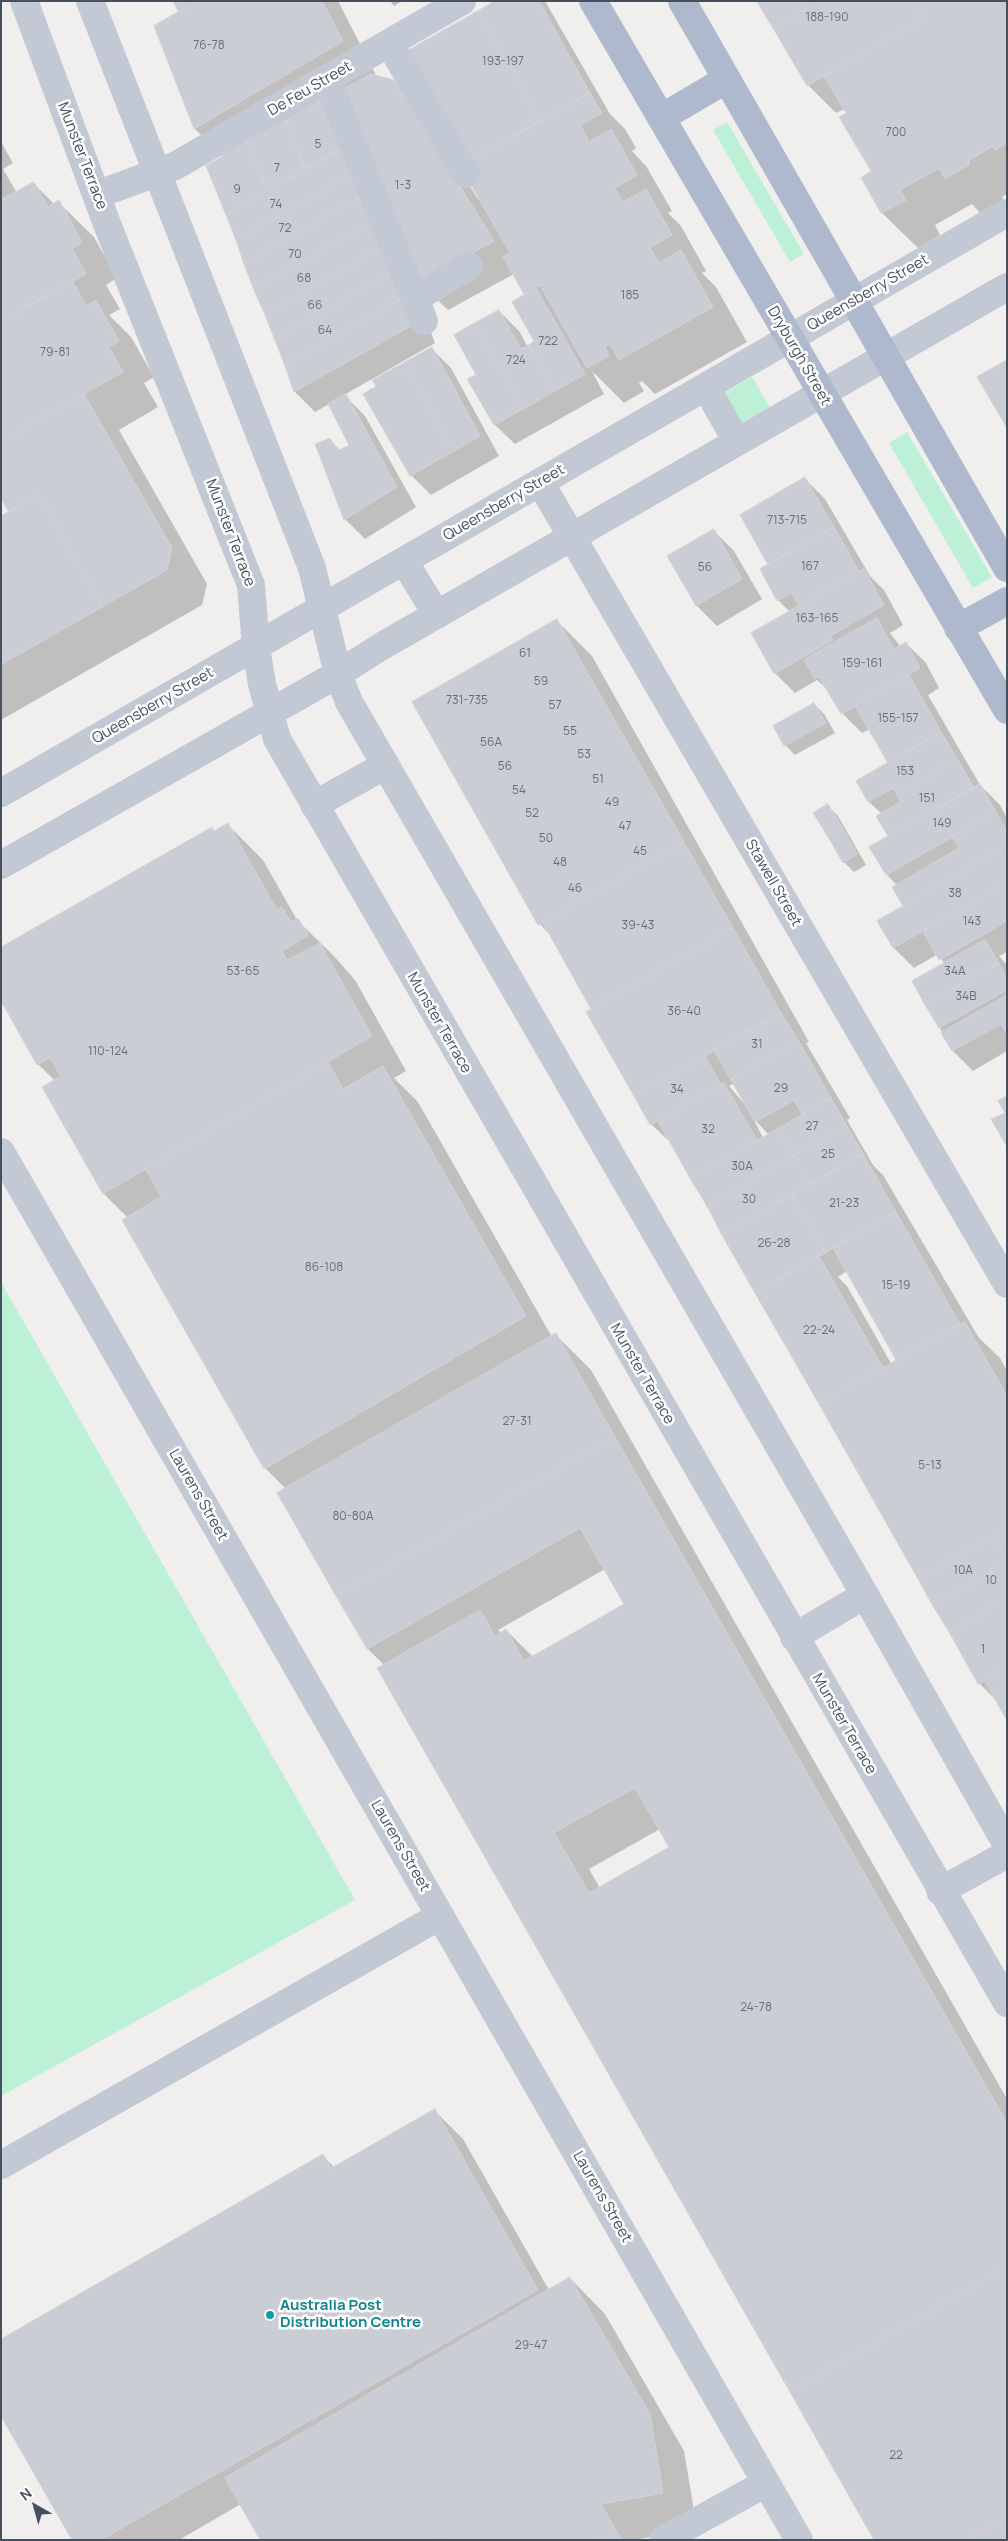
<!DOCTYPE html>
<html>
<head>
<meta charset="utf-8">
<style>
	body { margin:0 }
	#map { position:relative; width:1008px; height:2541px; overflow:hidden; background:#f1efee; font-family:Manrope,sans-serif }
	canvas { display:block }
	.frame { position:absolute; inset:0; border:2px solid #464f5c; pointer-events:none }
	.north { position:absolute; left:10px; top:2481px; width:50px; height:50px; -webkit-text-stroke:4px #fff; paint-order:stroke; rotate:322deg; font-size:14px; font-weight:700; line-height:20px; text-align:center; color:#464f5c }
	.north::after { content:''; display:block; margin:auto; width:18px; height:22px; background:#464f5c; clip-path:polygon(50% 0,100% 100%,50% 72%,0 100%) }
</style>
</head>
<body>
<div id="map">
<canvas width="1008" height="2541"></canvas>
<div class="frame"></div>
<div class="north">N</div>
</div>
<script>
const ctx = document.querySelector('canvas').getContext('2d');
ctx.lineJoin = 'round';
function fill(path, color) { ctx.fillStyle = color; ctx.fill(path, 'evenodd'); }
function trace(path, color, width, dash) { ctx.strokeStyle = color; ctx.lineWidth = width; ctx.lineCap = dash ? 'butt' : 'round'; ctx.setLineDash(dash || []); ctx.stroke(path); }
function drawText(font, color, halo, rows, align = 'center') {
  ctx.font = font + ' Manrope,sans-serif'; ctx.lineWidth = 5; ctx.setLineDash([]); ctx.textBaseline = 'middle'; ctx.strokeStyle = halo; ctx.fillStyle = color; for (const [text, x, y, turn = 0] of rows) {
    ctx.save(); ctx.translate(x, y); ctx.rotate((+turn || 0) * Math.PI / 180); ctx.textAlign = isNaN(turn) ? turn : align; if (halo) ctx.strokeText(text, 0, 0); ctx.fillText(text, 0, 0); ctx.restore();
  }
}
fill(new Path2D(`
	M 727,122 L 804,254 L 790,262 L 713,130 Z
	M 752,377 L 770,407 L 723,433 L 706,403 Z
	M 907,432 L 992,577 L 973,588 L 889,443 Z
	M 1,1282 L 355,1900 L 1,2096 Z`), '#bcf0d7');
fill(new Path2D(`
	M 175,1 L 338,1 L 377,77 L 394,81 L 423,110 L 478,199 L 480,198 L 497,1 L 545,1 L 610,114 L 625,129 L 636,148 L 632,151 L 646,166 L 672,211 L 668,213 L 681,226 L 706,271 L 702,273 L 716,287 L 747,342 L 655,394 L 642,381 L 639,383 L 644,391 L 624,403 L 592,371 L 604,394 L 515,444 L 495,425 L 477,375 L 499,311 L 519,331 L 528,347 L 536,342 L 527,295 L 514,274 L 448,310 L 419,282 L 348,117 L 435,343 L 344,395 L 365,416 L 416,507 L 365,539 L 345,519 L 329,439 L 341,451 L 350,446 L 329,404 L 315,412 L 295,392 L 208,166 L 224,157 L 195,129 L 155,27 L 181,12 Z
	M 390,1 L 402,1 L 394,6 Z
	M 1007,1 L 1007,194 L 1002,197 L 1004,200 L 981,214 L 972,204 L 935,225 L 940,235 L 918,248 L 882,213 L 862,178 L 873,172 L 845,109 L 836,113 L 808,85 L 774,27 Z
	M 1,142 L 13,163 L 3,169 L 17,193 L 34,184 L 54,204 L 58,202 L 94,237 L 117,278 L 106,285 L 120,309 L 109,315 L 131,337 L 154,377 L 144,383 L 158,407 L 119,430 L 207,584 L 202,605 L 1,720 L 1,517 L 10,512 L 1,496 Z
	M 431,348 L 451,368 L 499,456 L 431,495 L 411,475 Z
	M 805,479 L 825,499 L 870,576 L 884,590 L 903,625 L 890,633 L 900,646 L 906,643 L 926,663 L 939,688 L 928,695 L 980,785 L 1000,805 L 1007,818 L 1007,952 L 999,956 L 1007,965 L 1007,1051 L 973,1071 L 953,1051 L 940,1028 L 945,964 L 938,954 L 914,968 L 894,948 L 879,921 L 905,906 L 894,887 L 897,885 L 887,875 L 871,848 L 890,837 L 878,817 L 882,814 L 869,802 L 858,781 L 890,763 L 870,729 L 862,733 L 842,713 L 829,691 L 817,680 L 795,693 L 775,673 L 790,612 L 778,600 L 761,570 L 770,565 Z
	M 714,531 L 734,551 L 762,599 L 717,626 L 697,606 L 668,557 Z
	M 557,621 L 592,656 L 809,1042 L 806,1043 L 850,1118 L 847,1120 L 873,1165 L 883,1175 L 979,1338 L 1000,1358 L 1007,1371 L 1007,1717 L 999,1703 L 979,1683 L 672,1144 L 651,1124 L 635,1095 L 593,1009 L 552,937 L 540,924 L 414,703 ZM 735,1083 L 747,1107 L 729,1086 ZM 753,1118 L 769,1135 L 763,1138 ZM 847,1271 L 899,1361 L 892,1365 L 847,1286 L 838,1277 Z
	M 814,704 L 824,714 L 835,733 L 795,755 L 785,745 Z
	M 828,806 L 838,816 L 866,865 L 854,872 L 844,862 Z
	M 228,825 L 263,860 L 297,920 L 333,955 L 355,980 L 406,1071 L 394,1078 L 418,1102 L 552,1337 L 556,1335 L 591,1370 L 1007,2099 L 1007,2540 L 385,1666 L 368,1649 L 286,1489 L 265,1468 L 128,1218 L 104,1194 L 43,1088 L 55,1081 L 38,1064 L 1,999 L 214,832 ZM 605,1569 L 625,1605 L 533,1657 L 506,1630 L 502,1633 L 498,1630 ZM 660,1829 L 671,1847 L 600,1888 L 589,1869 Z
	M 435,2111 L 463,2139 L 549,2290 L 570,2278 L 605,2314 L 684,2451 L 697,2528 L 635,2540 L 262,2540 L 241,2504 L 179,2540 L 73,2540 L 323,2156 L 335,2168 Z`), '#0003');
const building = new Path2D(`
	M 173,1 L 197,1 L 179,12 Z
	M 197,1 L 322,1 L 343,41 L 194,129 L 154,26 Z
	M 495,1 L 539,1 L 590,93 L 541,121 L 478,11 Z
	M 757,1 L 819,1 L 773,28 Z
	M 819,1 L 913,1 L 923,18 L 807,86 L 773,28 Z
	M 913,1 L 1007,1 L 1007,143 L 995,150 L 993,146 L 968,161 L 970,164 L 945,179 L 939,168 L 900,190 L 906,200 L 881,213 L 861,178 L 871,171 L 839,117 L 846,113 L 824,76 L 923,18 Z
	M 478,11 L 541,121 L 469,161 L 407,51 Z
	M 371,74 L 394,80 L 494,241 L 418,283 L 343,90 Z
	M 590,93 L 602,113 L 580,125 L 589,142 L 611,129 L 637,175 L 615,188 L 623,202 L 646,189 L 672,235 L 650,248 L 659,263 L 681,250 L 713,307 L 619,360 L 610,344 L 605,347 L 609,356 L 587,368 L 540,285 L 524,294 L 503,257 L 510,253 L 469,181 L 469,161 Z
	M 328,96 L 347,145 L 305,170 L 286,120 Z
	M 286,120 L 305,170 L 267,191 L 247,142 Z
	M 247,142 L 267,191 L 226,215 L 206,166 Z
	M 347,145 L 358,171 L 236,240 L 226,215 Z
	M 358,171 L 366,194 L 244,264 L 236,240 Z
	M 34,182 L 48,207 L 59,200 L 82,242 L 72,249 L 86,274 L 1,321 L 1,200 Z
	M 366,194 L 376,221 L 254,290 L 244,264 Z
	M 376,221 L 386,245 L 265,315 L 254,290 Z
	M 386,245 L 396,270 L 275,340 L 265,315 Z
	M 396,270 L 406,296 L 285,366 L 275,340 Z
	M 72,281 L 86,306 L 96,300 L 119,341 L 109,347 L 123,372 L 1,441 L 1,321 Z
	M 536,288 L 585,374 L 555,391 L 529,345 L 534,341 L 512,302 Z
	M 406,296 L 416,323 L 294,392 L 285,366 Z
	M 499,310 L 521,349 L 529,345 L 555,391 L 523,409 L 475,323 Z
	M 475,323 L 523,409 L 494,425 L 467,379 L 476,375 L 454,335 Z
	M 432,347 L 480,436 L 454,451 L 404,363 Z
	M 1007,360 L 1007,428 L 977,377 Z
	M 404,363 L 454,451 L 410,476 L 363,394 L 376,386 L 372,380 Z
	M 84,394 L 172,548 L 167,570 L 102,607 L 39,495 L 9,512 L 1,499 L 1,441 Z
	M 346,394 L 397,487 L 344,520 L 315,444 L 330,438 L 338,451 L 349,445 L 328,404 Z
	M 805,477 L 834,527 L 768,565 L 740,515 Z
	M 39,495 L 102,607 L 11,659 L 1,641 L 1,516 Z
	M 834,527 L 859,571 L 799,606 L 791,593 L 777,601 L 760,569 Z
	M 714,529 L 742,579 L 696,606 L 667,556 Z
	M 864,569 L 884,605 L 830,636 L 833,640 L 774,674 L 751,633 Z
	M 877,618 L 894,649 L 906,642 L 920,668 L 841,714 L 819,677 L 815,679 L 804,660 Z
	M 557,619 L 684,842 L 538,925 L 412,702 Z
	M 1,641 L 11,659 L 1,665 Z
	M 909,675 L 941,732 L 888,763 L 855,706 Z
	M 814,703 L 826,723 L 784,746 L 773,726 Z
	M 941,732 L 958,760 L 897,795 L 893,788 L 868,802 L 856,781 Z
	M 958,760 L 974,788 L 888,836 L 876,816 L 901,802 L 897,795 Z
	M 980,784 L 996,812 L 886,875 L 869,847 Z
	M 828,804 L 842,827 L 827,835 L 813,813 Z
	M 996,812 L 1007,831 L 1007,846 L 903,906 L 892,887 L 959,848 L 952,837 Z
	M 228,823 L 277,910 L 282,907 L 291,922 L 298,918 L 308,935 L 282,951 L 287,960 L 320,943 L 372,1036 L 103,1194 L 42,1087 L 61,1076 L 50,1058 L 37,1065 L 1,1001 L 1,947 L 212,827 L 214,831 Z
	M 842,827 L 857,854 L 843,863 L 827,835 Z
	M 684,842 L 733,928 L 591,1009 L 543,923 Z
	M 1007,846 L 1007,883 L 893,948 L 877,921 Z
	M 1007,883 L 1007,921 L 939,960 L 923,931 Z
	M 733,928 L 781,1013 L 634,1096 L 586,1012 Z
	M 985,940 L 999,963 L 925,1005 L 912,981 Z
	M 999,963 L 1007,978 L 1007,990 L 939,1028 L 925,1005 Z
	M 1007,995 L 1007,1034 L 1001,1024 L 952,1051 L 941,1033 Z
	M 781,1013 L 798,1040 L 731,1080 L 714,1050 Z
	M 798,1040 L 831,1098 L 802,1114 L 794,1100 L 755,1122 L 731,1080 Z
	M 705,1056 L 721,1085 L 650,1125 L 634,1096 Z
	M 328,1062 L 343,1089 L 383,1066 L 526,1316 L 264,1469 L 122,1220 L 161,1197 L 146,1169 Z
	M 724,1083 L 757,1140 L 690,1178 L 658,1121 Z
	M 1007,1096 L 1007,1145 L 1006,1145 L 991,1119 L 1005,1113 L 998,1101 Z
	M 831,1098 L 847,1126 L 793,1156 L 778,1129 Z
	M 847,1126 L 863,1154 L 810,1185 L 793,1156 Z
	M 778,1129 L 793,1156 L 707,1206 L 690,1178 Z
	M 863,1154 L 896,1212 L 825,1253 L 792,1195 Z
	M 793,1156 L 810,1185 L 722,1235 L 707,1206 Z
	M 792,1195 L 825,1253 L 755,1293 L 722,1235 Z
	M 896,1212 L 960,1324 L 896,1360 L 833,1248 Z
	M 819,1256 L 883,1368 L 819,1404 L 755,1293 Z
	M 965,1322 L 1007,1396 L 1007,1528 L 918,1579 L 819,1404 Z
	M 556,1333 L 615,1437 L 336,1596 L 277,1493 Z
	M 615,1437 L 1007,2123 L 1007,2267 L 790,2392 L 377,1668 L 480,1610 L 495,1636 L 506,1629 L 524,1661 L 624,1604 L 580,1528 L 367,1649 L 336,1596 ZM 635,1788 L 669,1847 L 589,1893 L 554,1833 Z
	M 1007,1528 L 1007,1560 L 993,1536 Z
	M 993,1536 L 1007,1564 L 933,1606 L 918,1579 Z
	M 1007,1564 L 1007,1599 L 949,1632 L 933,1606 Z
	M 1007,1599 L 1007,1668 L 978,1684 L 949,1632 Z
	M 1007,1668 L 1007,1707 L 1001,1710 L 985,1681 Z
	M 1007,1707 L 1007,1720 L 1001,1710 Z
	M 435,2109 L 538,2290 L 101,2540 L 72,2540 L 1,2416 L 1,2339 L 323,2154 L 331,2168 Z
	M 1007,2267 L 1007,2517 L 967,2540 L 874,2540 L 790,2392 Z
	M 570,2277 L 650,2414 L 663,2493 L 601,2504 L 621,2539 L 443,2540 L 441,2536 L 434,2540 L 260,2540 L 225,2478 Z
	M 1007,2517 L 1007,2540 L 967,2540 Z`);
fill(building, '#cacdd4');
trace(building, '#d2d3da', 1);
trace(new Path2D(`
	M 24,1 L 107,224 L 251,585 L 256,647 L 262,684 L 277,739 L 1007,2003
	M 90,1 L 312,568 L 338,674 L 349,702 L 865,1595 L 1007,1845
	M 389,43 L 466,174
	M 327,79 L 424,321
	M 96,195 L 175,166 L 462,1
	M 416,298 L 469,266
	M 706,387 L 737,442
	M 540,482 L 1007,1284
	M 404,561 L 437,615
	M 1,793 L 1007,213
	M 314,805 L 386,765
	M 1,865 L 338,674 L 382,646 L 1007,287
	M 1,1152 L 799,2540
	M 794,1637 L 865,1595
	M 940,1891 L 1007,1854
	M 1,2165 L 440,1916
	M 663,2540 L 766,2483`), '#c2c8d4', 28);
trace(new Path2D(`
	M 593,1 L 1007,710
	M 682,1 L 1007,568
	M 661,118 L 727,79
	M 958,628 L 1007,601`), '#aeb9ce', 28);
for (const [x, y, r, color] of [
	[270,2315,5,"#0f9aa8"]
]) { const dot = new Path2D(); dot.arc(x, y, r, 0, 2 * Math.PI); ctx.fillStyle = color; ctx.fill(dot); trace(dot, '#fff', 2); }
drawText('12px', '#676e7a', null, [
	["188-190",827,18],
	["76-78",209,46],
	["193-197",503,62],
	["700",896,133],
	["5",318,145],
	["7",277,169],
	["1-3",403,186],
	["9",237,190],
	["74",276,205],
	["72",285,229],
	["70",295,255],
	["68",304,279],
	["185",630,296],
	["66",315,306],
	["64",325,331],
	["722",548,342],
	["79-81",55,353],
	["724",516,361],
	["713-715",787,521],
	["167",810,567],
	["56",705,568],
	["163-165",817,619],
	["61",525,654],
	["159-161",862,664],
	["59",541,682],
	["731-735",467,701],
	["57",555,706],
	["155-157",898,719],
	["55",570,732],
	["56A",491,743],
	["53",584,755],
	["56",505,767],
	["153",905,772],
	["51",598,780],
	["54",519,791],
	["151",927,799],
	["49",612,803],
	["52",532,814],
	["149",942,824],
	["47",625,827],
	["50",546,839],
	["45",640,852],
	["48",560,863],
	["46",575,889],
	["38",955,894],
	["143",972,922],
	["39-43",638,926],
	["53-65",243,972],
	["34A",955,972],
	["34B",966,997],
	["36-40",684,1012],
	["31",757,1045],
	["110-124",108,1052],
	["29",781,1089],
	["34",677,1090],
	["27",812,1127],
	["32",708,1130],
	["25",828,1155],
	["30A",742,1167],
	["30",749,1200],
	["21-23",844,1204],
	["26-28",774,1244],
	["86-108",324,1268],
	["15-19",896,1286],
	["22-24",819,1331],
	["27-31",517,1422],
	["5-13",930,1466],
	["80-80A",353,1517],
	["10A",963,1571],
	["10",991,1581],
	["1",983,1650],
	["24-78",756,2008],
	["29-47",531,2346],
	["22",896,2456]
]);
drawText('15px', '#464f5c', '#fff', [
	["De Feu Street",310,89,-30],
	["Munster Terrace",82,156,69],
	["Queensberry Street",868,293,-30],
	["Dryburgh Street",799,356,60],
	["Queensberry Street",504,503,-30],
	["Munster Terrace",230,533,69],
	["Queensberry Street",153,706,-30],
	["Stawell Street",773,883,60],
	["Munster Terrace",439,1023,60],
	["Munster Terrace",642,1374,60],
	["Laurens Street",198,1495,60],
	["Munster Terrace",844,1724,60],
	["Laurens Street",400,1846,60],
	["Laurens Street",602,2197,60]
]);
drawText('bold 15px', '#0d838f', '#fff', [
	["Australia Post",280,2306],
	["Distribution Centre",280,2323]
], 'left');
</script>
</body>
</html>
